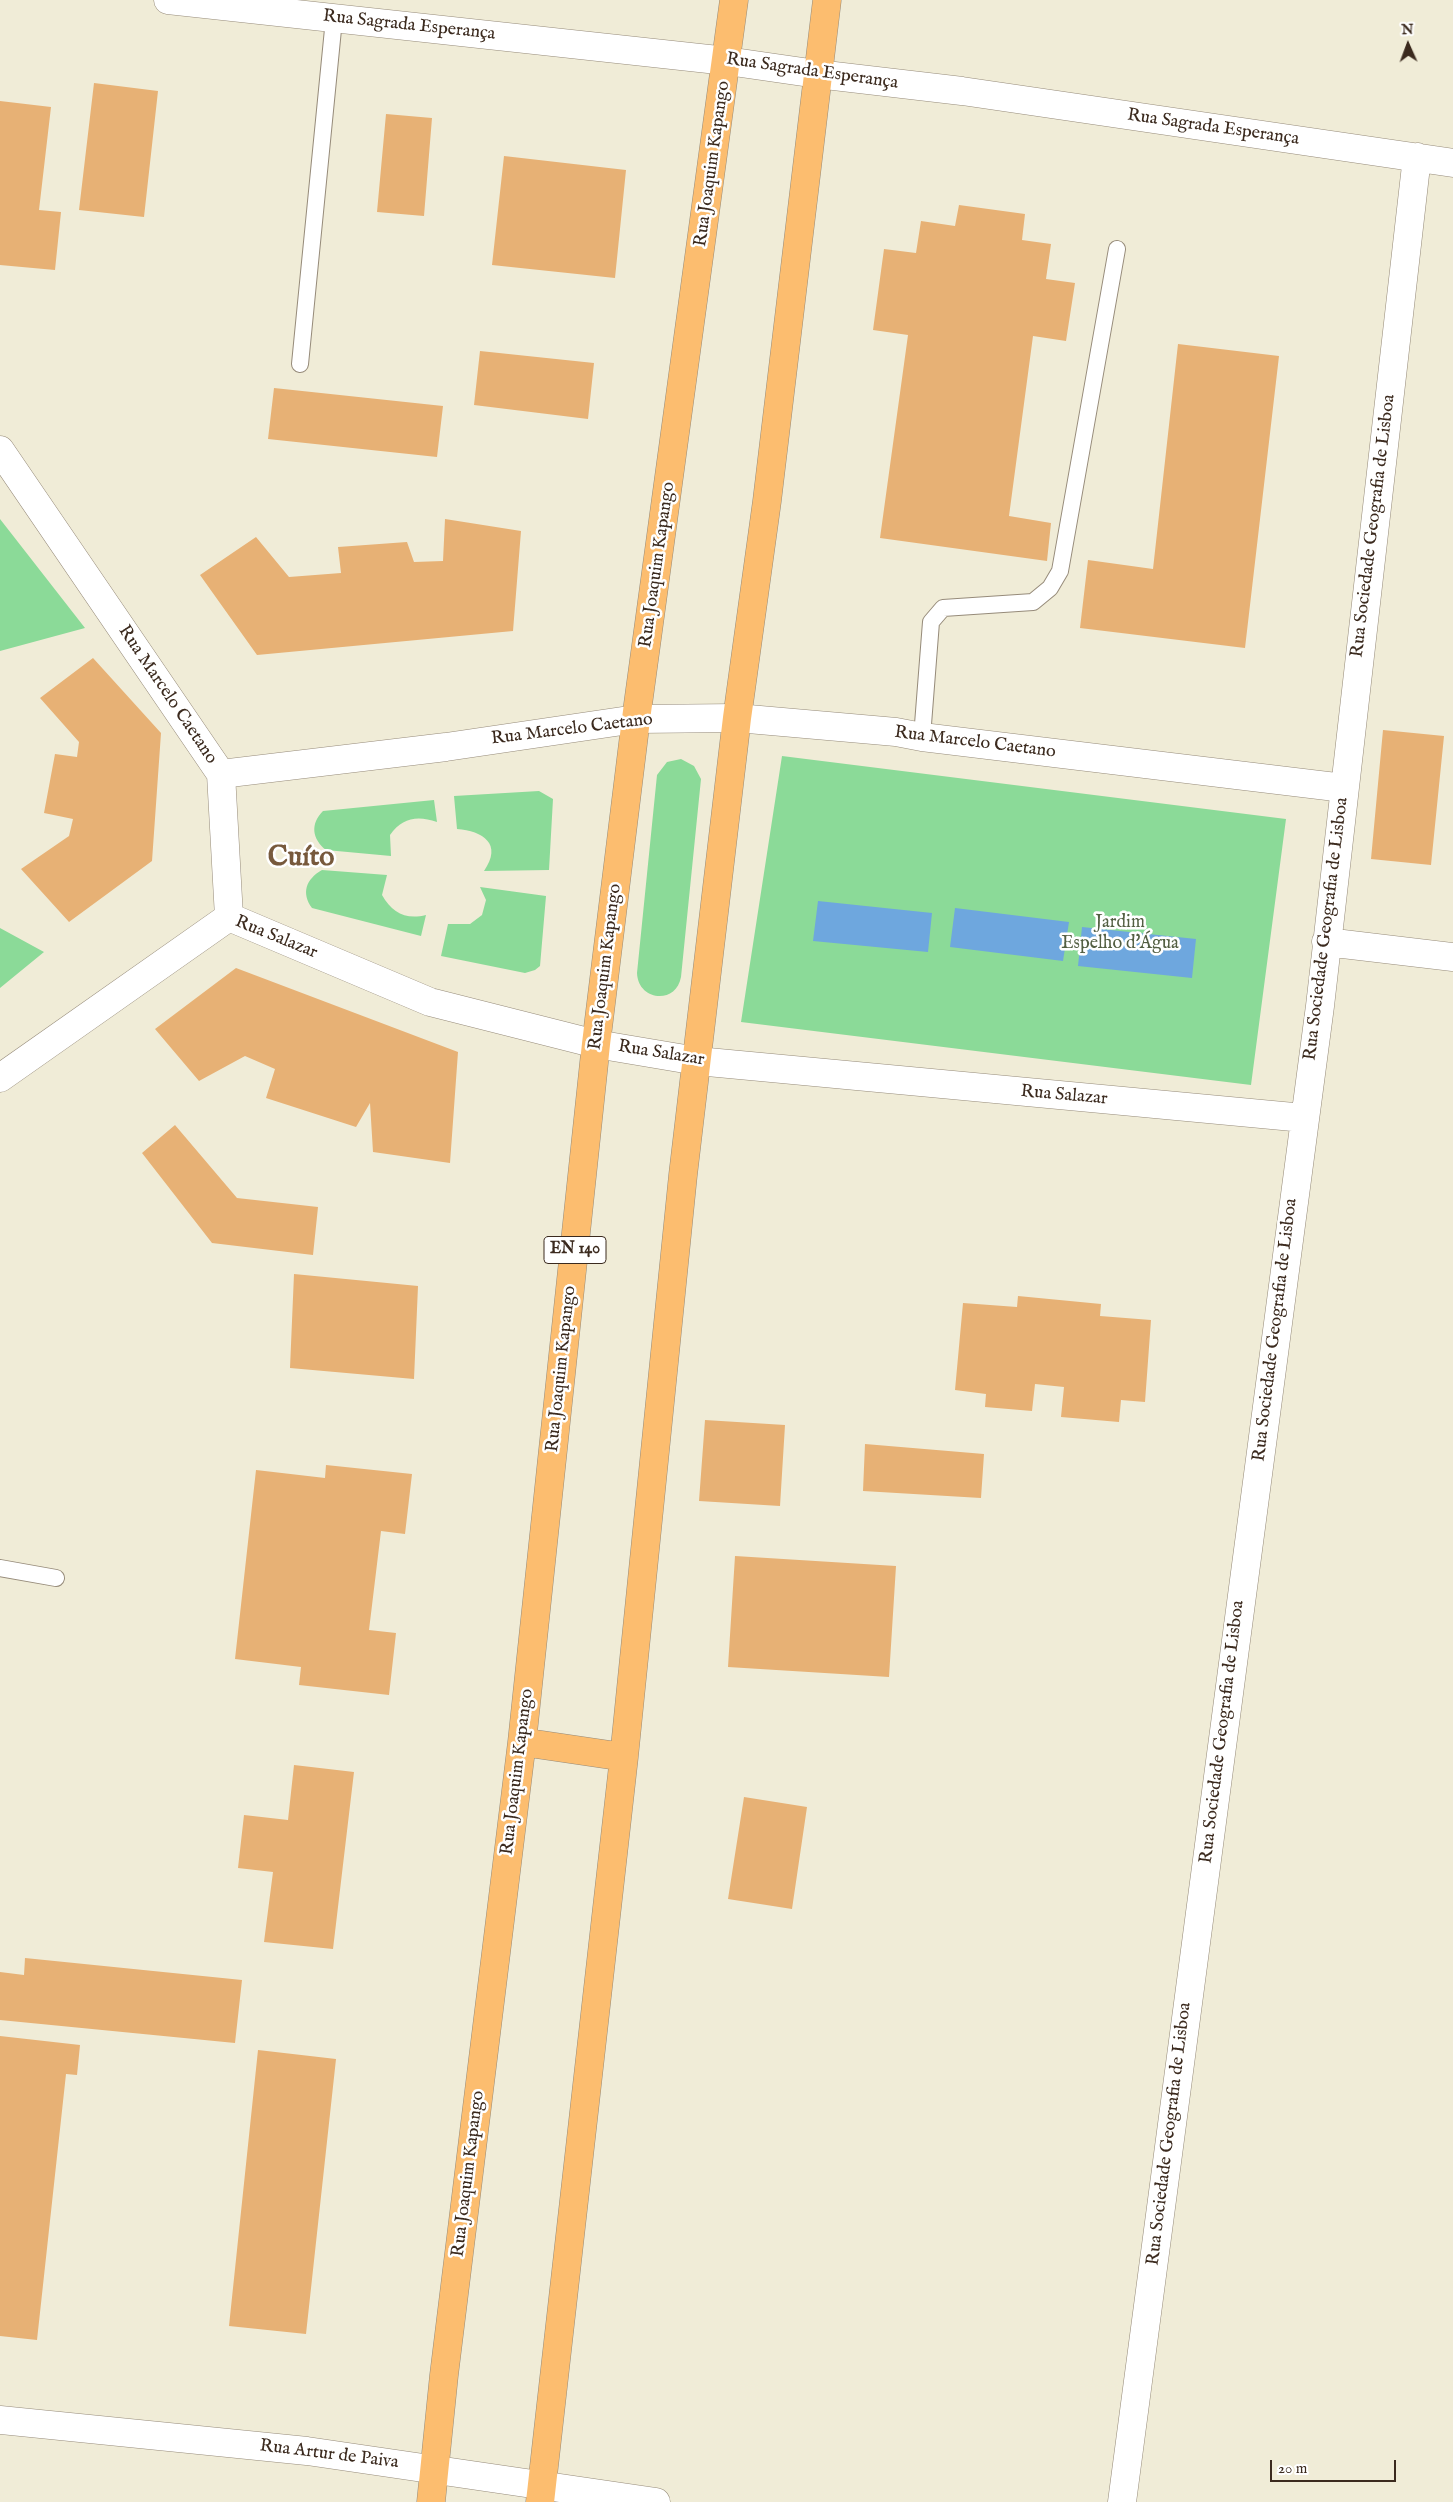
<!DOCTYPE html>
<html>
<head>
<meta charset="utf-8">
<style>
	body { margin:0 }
	#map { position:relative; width:1453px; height:2502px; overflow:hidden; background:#f0ecd7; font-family:"IM FELL English",serif }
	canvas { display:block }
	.north { position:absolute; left:1383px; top:20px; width:50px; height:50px; -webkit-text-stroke:4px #fff; paint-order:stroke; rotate:358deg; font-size:14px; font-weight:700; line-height:20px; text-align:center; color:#3b2a1e }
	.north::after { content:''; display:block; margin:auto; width:18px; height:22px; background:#3b2a1e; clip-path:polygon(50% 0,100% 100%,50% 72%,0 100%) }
	.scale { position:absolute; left:1270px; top:2460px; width:126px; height:22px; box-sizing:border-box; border:2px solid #3b2a1e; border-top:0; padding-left:6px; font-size:15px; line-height:18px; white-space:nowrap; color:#3b2a1e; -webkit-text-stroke:4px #fff; paint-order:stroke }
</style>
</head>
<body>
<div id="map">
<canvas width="1453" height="2502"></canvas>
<div class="north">N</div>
<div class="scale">20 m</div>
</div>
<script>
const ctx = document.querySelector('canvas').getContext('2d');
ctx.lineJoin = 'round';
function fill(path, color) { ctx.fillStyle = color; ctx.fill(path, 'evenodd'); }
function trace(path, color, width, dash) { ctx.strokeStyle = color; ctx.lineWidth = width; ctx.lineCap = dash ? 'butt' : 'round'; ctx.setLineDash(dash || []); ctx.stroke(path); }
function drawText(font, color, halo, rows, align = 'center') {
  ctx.font = font + ' "IM FELL English",serif'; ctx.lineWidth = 5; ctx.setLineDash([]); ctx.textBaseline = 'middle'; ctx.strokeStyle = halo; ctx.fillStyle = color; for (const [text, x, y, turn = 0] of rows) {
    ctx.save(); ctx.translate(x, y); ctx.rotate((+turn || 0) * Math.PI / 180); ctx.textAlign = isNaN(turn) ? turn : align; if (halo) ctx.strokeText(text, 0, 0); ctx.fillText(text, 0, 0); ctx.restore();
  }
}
fill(new Path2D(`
	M 0,519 L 85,628 L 0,651 Z
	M 782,756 L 1286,819 L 1251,1085 L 741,1022 Z
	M 681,759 L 694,766 L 701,779 L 681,977 C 676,1005 638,1001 637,973 L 657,775 L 667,762 Z
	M 539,791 L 553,799 L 549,870 L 484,871 C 503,844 483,831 457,829 L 454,796 Z
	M 434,800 L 437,822 C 417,815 402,818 390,835 L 391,856 L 326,850 C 312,839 310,824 323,811 Z
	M 322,870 L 387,875 L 382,895 C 392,913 406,920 426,915 L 421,936 L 312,908 C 301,893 306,879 322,870 Z
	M 480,887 L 546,896 L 540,966 L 535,970 L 525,973 L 441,956 L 448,924 L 470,924 L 482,915 L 486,900 Z
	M 0,928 L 44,952 L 0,988 Z`), '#8bda98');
fill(new Path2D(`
	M 818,901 L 932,913 L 928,952 L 813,941 Z
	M 955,908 L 1069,922 L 1063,961 L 950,947 Z
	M 1082,927 L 1196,939 L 1192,978 L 1078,966 Z`), '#6ea7de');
fill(new Path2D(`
	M 94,83 L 158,91 L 144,217 L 79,210 Z
	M 0,101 L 51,107 L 39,210 L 61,212 L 55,270 L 0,265 Z
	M 386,114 L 432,118 L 424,216 L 377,212 Z
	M 504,156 L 626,170 L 615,278 L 492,265 Z
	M 959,205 L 1025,214 L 1022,240 L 1051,244 L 1046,279 L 1075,283 L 1066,341 L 1033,336 L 1009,516 L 1051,523 L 1047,561 L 880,538 L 908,335 L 873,330 L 884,249 L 916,253 L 921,221 L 955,226 Z
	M 1178,344 L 1279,356 L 1245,648 L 1080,628 L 1088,560 L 1153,569 Z
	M 480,351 L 594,363 L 588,419 L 474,405 Z
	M 274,388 L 443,406 L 437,457 L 268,439 Z
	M 445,519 L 521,531 L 513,631 L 257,655 L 200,575 L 256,537 L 289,577 L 341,573 L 338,547 L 407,542 L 414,562 L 443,561 Z
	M 93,658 L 161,733 L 152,861 L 69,922 L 21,869 L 69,836 L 73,819 L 44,813 L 55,754 L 77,757 L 79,742 L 40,698 Z
	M 1383,730 L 1444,736 L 1431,865 L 1371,859 Z
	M 236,968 L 458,1052 L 450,1163 L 373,1152 L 370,1103 L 356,1127 L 266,1098 L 275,1069 L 245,1056 L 199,1081 L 155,1029 Z
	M 175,1125 L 237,1198 L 318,1207 L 313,1255 L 212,1243 L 142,1153 Z
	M 294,1274 L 418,1286 L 414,1379 L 290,1368 Z
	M 1018,1296 L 1101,1304 L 1100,1316 L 1151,1320 L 1145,1402 L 1121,1400 L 1119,1422 L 1061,1417 L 1064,1387 L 1035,1384 L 1032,1411 L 985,1407 L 986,1394 L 955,1390 L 963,1303 L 1017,1307 Z
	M 705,1420 L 785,1425 L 780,1506 L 699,1501 Z
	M 865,1444 L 984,1454 L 981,1498 L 863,1491 Z
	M 326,1465 L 412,1474 L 405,1534 L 381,1531 L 369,1630 L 396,1633 L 389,1695 L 299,1685 L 301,1667 L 235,1659 L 256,1470 L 325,1478 Z
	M 735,1556 L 896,1566 L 889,1677 L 728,1667 Z
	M 294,1765 L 354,1772 L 333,1949 L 264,1942 L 273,1872 L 238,1868 L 244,1815 L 288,1820 Z
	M 744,1797 L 807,1807 L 792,1909 L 728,1899 Z
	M 25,1958 L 242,1980 L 235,2043 L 0,2020 L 0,1972 L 24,1975 Z
	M 0,2036 L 80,2045 L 77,2075 L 66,2074 L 37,2340 L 0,2336 Z
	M 258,2050 L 336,2059 L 306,2334 L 229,2326 Z`), '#e7b175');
const service = new Path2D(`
	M 300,364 L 334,19
	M 922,737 L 931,622 L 943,608 L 1033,602 L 1050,588 L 1060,571 L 1117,249
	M 0,1568 L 56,1578`);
const minor = new Path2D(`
	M 168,0 L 727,61 L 817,74 L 962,91 L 1453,163
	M 0,450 L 221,774 L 446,747 L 636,719 L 737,718 L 896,732 L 922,737 L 1344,788
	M 221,774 L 229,917
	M 1326,942 L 1453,957
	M 0,1078 L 229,917 L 430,1002 L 596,1044 L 697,1061 L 1304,1118
	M 0,2420 L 307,2451 L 656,2502
	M 1122,2502 L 1320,1006 L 1417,157`);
const primary = new Path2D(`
	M 522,1742 L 624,1757
	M 431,2502 L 444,2375 L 522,1742 L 596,1044 L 636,719 L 734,0
	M 540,2502 L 624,1757 L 683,1175 L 737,718 L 767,501 L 827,0`);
trace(service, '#968b7a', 18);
trace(minor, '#968b7a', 29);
trace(primary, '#968b7a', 29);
trace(service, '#fff', 16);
trace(minor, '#fff', 28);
trace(primary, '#fcbd6f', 28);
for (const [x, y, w] of [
	[575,1250,62]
]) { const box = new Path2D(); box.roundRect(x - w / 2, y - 13.5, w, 27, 4); ctx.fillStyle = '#fff'; ctx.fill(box); trace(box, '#3b2a1e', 1); }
drawText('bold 16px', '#3b2a1e', null, [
	["EN 140",575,1250]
]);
drawText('18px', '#3b2a1e', '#fff', [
	["Rua Sagrada Esperança",409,26,6],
	["Rua Sagrada Esperança",812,72,8],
	["Rua Sagrada Esperança",1213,128,8],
	["Rua Joaquim Kapango",713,164,-82],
	["Rua Sociedade Geografia de Lisboa",1374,526,-83],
	["Rua Joaquim Kapango",658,565,-82],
	["Rua Marcelo Caetano",167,695,56],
	["Rua Marcelo Caetano",572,730,-7],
	["Rua Marcelo Caetano",975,743,7],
	["Rua Sociedade Geografia de Lisboa",1327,929,-83],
	["Rua Salazar",276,938,22],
	["Rua Joaquim Kapango",606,967,-83],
	["Rua Salazar",661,1054,9],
	["Rua Salazar",1064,1096,5],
	["Rua Sociedade Geografia de Lisboa",1276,1330,-83],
	["Rua Joaquim Kapango",562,1369,-84],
	["Rua Sociedade Geografia de Lisboa",1223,1732,-83],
	["Rua Joaquim Kapango",518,1772,-83],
	["Rua Sociedade Geografia de Lisboa",1170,2134,-83],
	["Rua Joaquim Kapango",469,2174,-83],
	["Rua Artur de Paiva",329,2455,7]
]);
drawText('18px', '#535f43', '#fff', [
	["Jardim",1120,923],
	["Espelho d'Água",1120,944]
]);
drawText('bold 28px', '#77593c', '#fff', [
	["Cuíto",301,859]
]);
</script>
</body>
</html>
